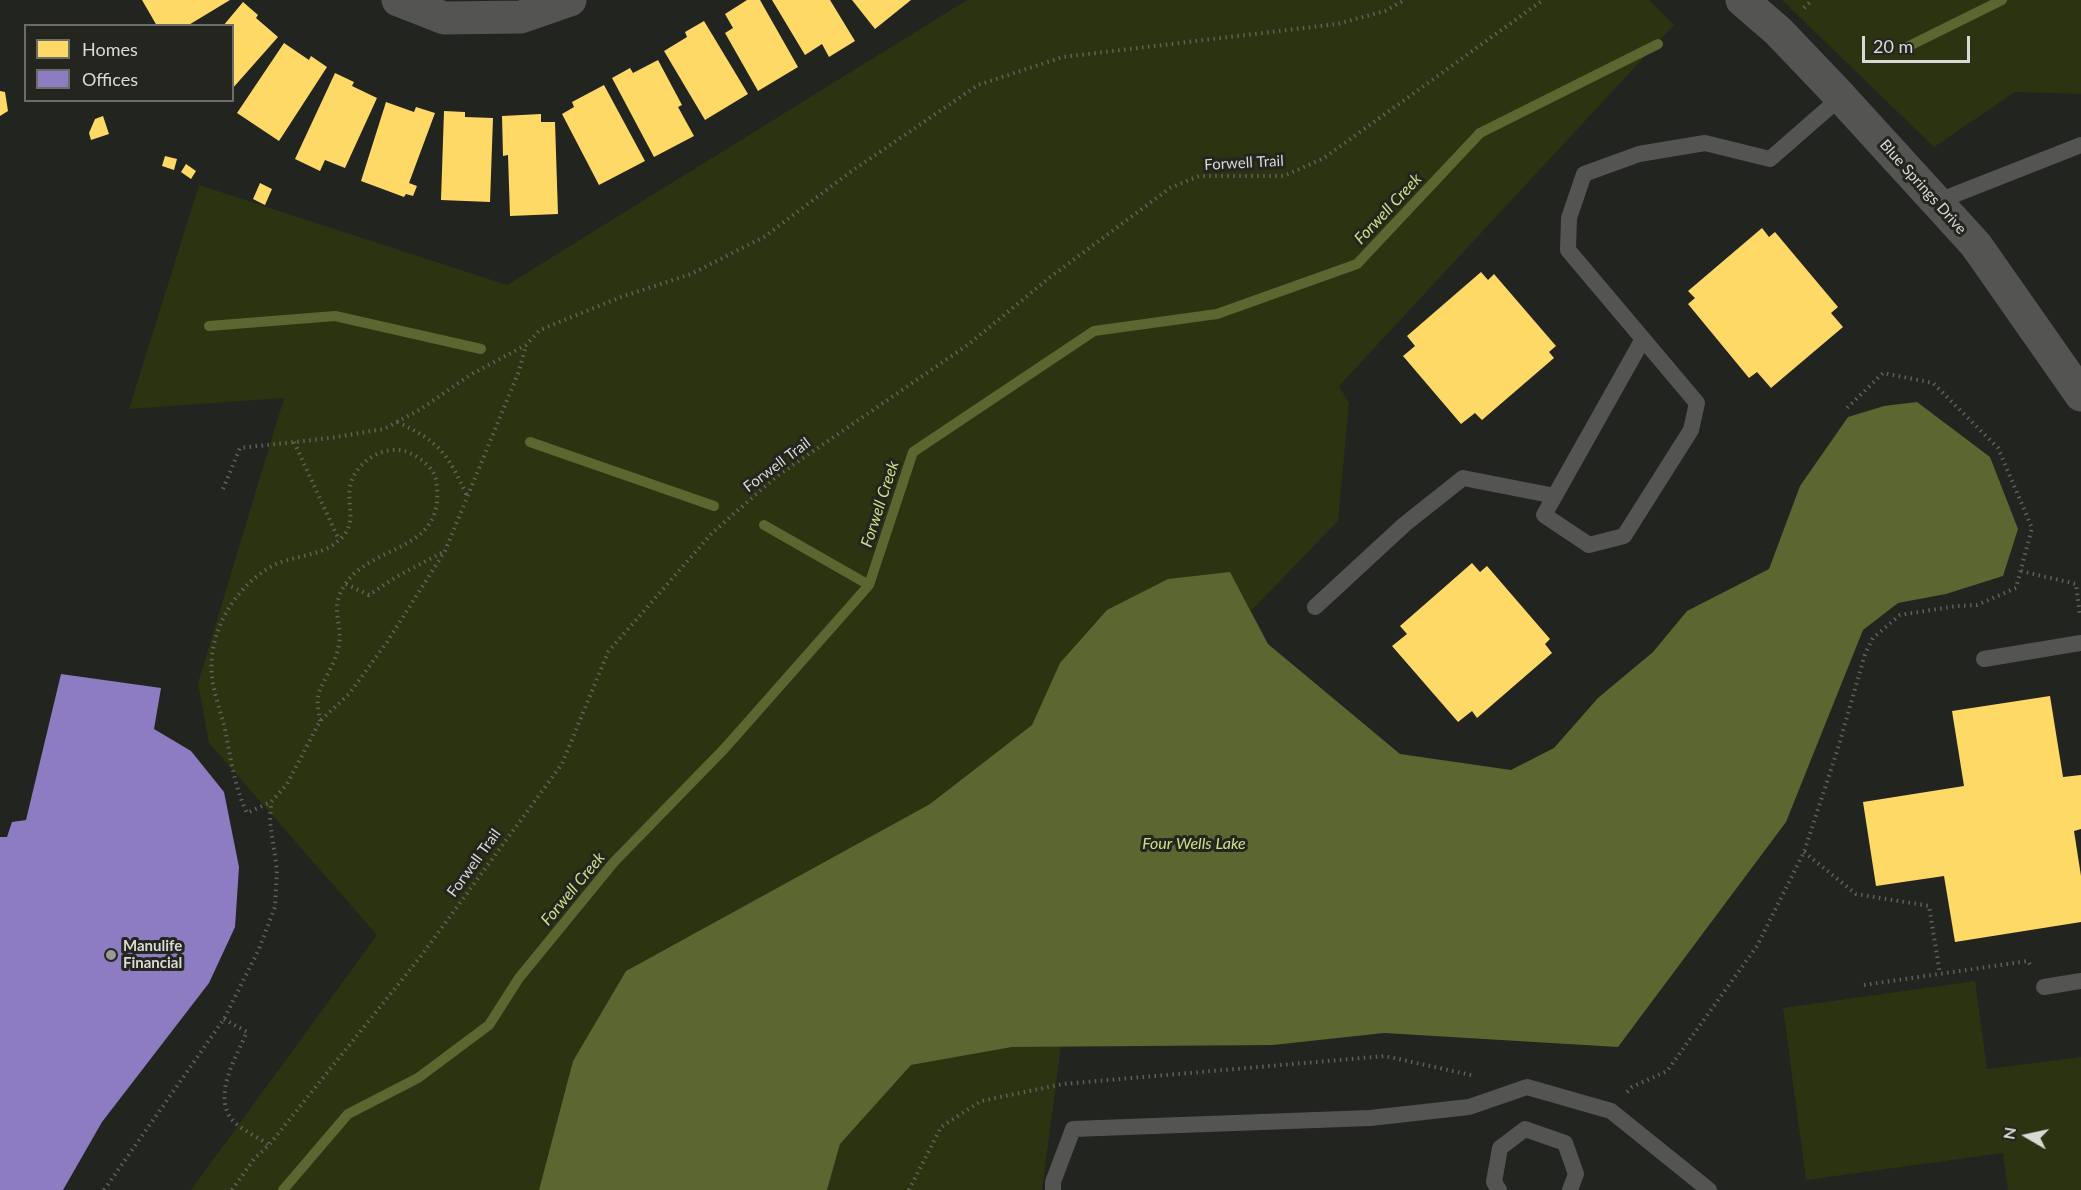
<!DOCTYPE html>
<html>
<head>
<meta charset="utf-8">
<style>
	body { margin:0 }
	#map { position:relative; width:2081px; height:1190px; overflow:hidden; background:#22241f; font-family:Lato,sans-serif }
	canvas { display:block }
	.legend { position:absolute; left:24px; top:24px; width:210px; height:78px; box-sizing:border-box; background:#23251e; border:2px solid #6c6d68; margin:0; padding:8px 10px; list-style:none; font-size:18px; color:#d9dad6 }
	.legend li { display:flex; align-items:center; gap:12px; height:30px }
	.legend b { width:30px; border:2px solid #6c6d68 }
	.north { position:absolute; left:1997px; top:1106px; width:60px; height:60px; -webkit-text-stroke:4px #23251e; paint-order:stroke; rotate:279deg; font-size:16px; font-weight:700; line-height:24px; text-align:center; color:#d9dad6 }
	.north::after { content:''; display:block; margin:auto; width:21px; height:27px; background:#d9dad6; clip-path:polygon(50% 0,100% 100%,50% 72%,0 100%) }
	.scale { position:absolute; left:1862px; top:36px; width:108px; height:27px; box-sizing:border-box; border:3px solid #d9dad6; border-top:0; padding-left:8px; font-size:18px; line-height:21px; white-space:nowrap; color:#d9dad6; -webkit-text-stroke:4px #23251e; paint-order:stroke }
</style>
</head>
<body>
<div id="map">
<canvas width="2081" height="1190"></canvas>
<ul class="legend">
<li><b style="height:16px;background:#ffd966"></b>Homes</li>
<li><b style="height:16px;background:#8e7cc3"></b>Offices</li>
</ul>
<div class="north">N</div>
<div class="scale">20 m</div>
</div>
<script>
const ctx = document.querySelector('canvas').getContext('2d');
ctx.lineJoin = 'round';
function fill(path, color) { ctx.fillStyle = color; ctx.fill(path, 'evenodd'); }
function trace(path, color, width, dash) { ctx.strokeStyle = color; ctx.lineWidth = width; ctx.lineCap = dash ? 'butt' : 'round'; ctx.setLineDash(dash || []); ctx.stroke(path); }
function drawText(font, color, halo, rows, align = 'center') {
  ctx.font = font + ' Lato,sans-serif'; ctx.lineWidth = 6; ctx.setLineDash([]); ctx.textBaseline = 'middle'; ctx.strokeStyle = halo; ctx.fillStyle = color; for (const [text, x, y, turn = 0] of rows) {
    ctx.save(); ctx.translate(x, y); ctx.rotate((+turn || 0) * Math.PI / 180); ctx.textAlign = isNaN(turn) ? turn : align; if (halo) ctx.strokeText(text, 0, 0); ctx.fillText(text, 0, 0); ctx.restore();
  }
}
fill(new Path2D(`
	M 967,0 L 1649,0 L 1674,25 L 1339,386 L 1349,403 L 1338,521 L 1251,611 L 1229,572 L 1060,663 L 1032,725 L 930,804 L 626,971 L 573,1061 L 539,1190 L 191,1190 L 377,935 L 209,743 L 198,683 L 284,398 L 129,409 L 199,185 L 507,285 Z
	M 1782,0 L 2081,0 L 2081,94 L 2015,92 L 1934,147 Z
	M 1975,981 L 1987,1069 L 2081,1057 L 2081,1190 L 2008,1190 L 2003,1153 L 1806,1180 L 1783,1008 Z
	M 1061,1046 L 1042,1190 L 827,1190 L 840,1144 L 911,1065 L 1012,1047 Z`), '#2c3311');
fill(new Path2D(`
	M 1917,402 L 1990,457 L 2018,529 L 2003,576 L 1946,594 L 1898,603 L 1863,630 L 1786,822 L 1618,1047 L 1384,1033 L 1273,1045 L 1012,1047 L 911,1065 L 840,1144 L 827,1190 L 539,1190 L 573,1061 L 626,971 L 930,804 L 1032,725 L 1060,663 L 1107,610 L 1168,579 L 1230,572 L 1268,644 L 1400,754 L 1511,770 L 1554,748 L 1598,698 L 1653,652 L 1687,611 L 1769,569 L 1800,486 L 1848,417 L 1884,406 Z`), '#5b6630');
fill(new Path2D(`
	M 142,0 L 230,0 L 187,26 L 157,26 Z
	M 747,0 L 760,0 L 798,67 L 758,91 L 725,33 L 733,28 L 725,14 Z
	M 772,0 L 830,0 L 855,41 L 829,57 L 822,44 L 805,55 Z
	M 852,0 L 911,0 L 875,29 Z
	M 243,2 L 258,15 L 256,18 L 278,37 L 232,89 L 232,26 L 223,26 Z
	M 704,21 L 748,94 L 705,120 L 664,51 L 687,37 L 685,32 Z
	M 284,43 L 309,60 L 311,56 L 327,67 L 279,141 L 237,113 Z
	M 658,60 L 682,105 L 678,107 L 694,136 L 654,157 L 612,78 L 630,68 L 633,73 Z
	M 335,73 L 354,82 L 352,86 L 377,98 L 345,168 L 325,160 L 320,171 L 295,159 Z
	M 604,85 L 645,161 L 599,185 L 562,114 L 574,107 L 572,102 Z
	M 0,91 L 5,92 L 8,111 L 0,116 Z
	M 386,102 L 414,112 L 416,107 L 435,113 L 409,183 L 417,186 L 413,196 L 406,194 L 404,197 L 361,181 Z
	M 444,111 L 465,112 L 465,117 L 493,118 L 490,202 L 441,200 Z
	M 541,114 L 541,122 L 555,122 L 558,214 L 510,216 L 508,155 L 503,156 L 502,116 Z
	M 103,116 L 109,134 L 91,140 L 89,133 L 95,119 Z
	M 165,156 L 177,159 L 174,170 L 162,166 Z
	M 186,164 L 196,171 L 191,179 L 181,172 Z
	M 260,183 L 272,189 L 265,205 L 253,199 Z
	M 1762,228 L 1769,237 L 1775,232 L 1838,307 L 1831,313 L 1843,327 L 1771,388 L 1757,372 L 1749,378 L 1688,304 L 1695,298 L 1688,291 Z
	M 1481,272 L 1488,280 L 1494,274 L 1556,346 L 1549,352 L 1554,358 L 1482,420 L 1475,413 L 1461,424 L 1403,356 L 1415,346 L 1407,336 Z
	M 1472,563 L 1480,572 L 1487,566 L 1550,639 L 1545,644 L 1552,653 L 1477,718 L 1472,711 L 1458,722 L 1392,646 L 1407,634 L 1400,626 Z
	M 2050,696 L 2063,777 L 2081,775 L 2081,829 L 2074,831 L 2081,876 L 2081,922 L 1955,942 L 1944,876 L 1876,886 L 1863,802 L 1964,786 L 1952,711 Z`), '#ffd966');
fill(new Path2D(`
	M 61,674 L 161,688 L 154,729 L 191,751 L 224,792 L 239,867 L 235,927 L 209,983 L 102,1122 L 63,1190 L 0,1190 L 0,837 L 7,837 L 12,822 L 26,820 Z`), '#8e7cc3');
trace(new Path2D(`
	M 1907,47 L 2002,0
	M 209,326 L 335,316 L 481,349
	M 530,442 L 714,506
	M 764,525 L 869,585
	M 283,1190 L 348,1114 L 418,1078 L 489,1025 L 519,978 L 614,862 L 725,748 L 869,585 L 913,452 L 1094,331 L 1217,314 L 1357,264 L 1480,133 L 1658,44`), '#5b6630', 10);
trace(new Path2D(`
	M 1804,8 L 1812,0
	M 397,422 C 439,441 448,454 467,496
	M 294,442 L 339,540
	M 223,489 L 240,448 L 330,438 L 384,429 L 421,409 L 470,375 L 526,345 L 540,330 L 621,297 L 691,274 L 764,237 L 849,173 L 978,85 L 1063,57 L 1337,24 L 1385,11 L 1405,0
	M 2021,571 L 2076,584 L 2080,616
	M 346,584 L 369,595 L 396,577 L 445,551
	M 320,721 C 319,714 317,705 318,698 C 319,685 336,665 339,644 C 343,621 328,610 346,583 C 375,542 448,553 436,480 C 434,467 416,454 404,451 C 381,445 354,464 350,487 C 347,504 356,520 344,535 C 326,557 297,554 274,565 C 235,586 207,632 212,677 C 213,692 223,718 226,734 C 231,761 235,788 247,813 L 271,802 L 287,784 L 320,721 L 349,694 L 387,642 L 445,551 L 519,371 L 526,345
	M 1804,852 L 1856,894 L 1929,906 L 1940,974
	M 1864,985 L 2028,961 L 2031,966
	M 224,1019 L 247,1032 C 237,1055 214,1092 230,1117 C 237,1128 258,1137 269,1145
	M 1627,1092 L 1632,1087 L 1667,1071 L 1757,946 L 1804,852 L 1839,745 L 1865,654 L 1873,638 L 1900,615 L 1957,606 L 1977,605 L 2016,588 L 2032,528 L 1998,448 L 1933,383 L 1883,373 L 1846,409
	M 104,1190 L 224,1019 L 259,949 L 275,907 L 277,870 L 270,822 L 271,802
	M 232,1190 L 254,1159 L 269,1145 L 421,956 L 562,764 L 608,652 L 712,533 L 777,476 L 969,344 L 1049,278 L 1170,188 L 1199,176 L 1284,176 L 1324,158 L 1543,0
	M 909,1190 L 941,1127 L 981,1101 L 1063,1084 L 1385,1056 L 1475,1076`), '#60615f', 4, [1.5, 4.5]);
trace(new Path2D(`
	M 1936,202 L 2081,145
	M 1643,339 L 1544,515 L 1589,545 L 1624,536 L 1691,430 L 1697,403 L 1568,250 L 1569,218 L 1584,174 L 1639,154 L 1705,143 L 1770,159 L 1841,97
	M 1315,607 L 1405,524 L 1463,478 L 1555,496
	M 1984,659 L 2081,643
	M 2044,987 L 2081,981
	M 1053,1190 L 1053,1182 L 1073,1129 L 1370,1118 L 1469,1107 L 1527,1087 L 1611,1111 L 1709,1190
	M 1499,1190 L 1494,1182 L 1500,1148 L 1525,1129 L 1565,1143 L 1576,1174 L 1570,1190`), '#545453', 16);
trace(new Path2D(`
	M 398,0 L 444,18 L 521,17 L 570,0
	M 1742,0 L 1778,31 L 1841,97 L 1976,245 L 2081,395`), '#545453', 33);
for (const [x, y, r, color] of [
	[111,955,6,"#999a96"]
]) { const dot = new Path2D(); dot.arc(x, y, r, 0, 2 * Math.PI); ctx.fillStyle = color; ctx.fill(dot); trace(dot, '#23251e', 2); }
drawText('15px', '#d9dad6', '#23251e', [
	["Forwell Trail",1244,163,-3],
	["Blue Springs Drive",1923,187,48],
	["Forwell Trail",777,465,-37],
	["Forwell Trail",474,863,-54]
]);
drawText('bold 15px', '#d9dad6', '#23251e', [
	["Manulife",123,946],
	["Financial",123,963]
], 'left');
drawText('italic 16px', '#cce088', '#23251e', [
	["Forwell Creek",1388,209,-47],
	["Forwell Creek",880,504,-72],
	["Four Wells Lake",1194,844],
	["Forwell Creek",573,889,-50]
]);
</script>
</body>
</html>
